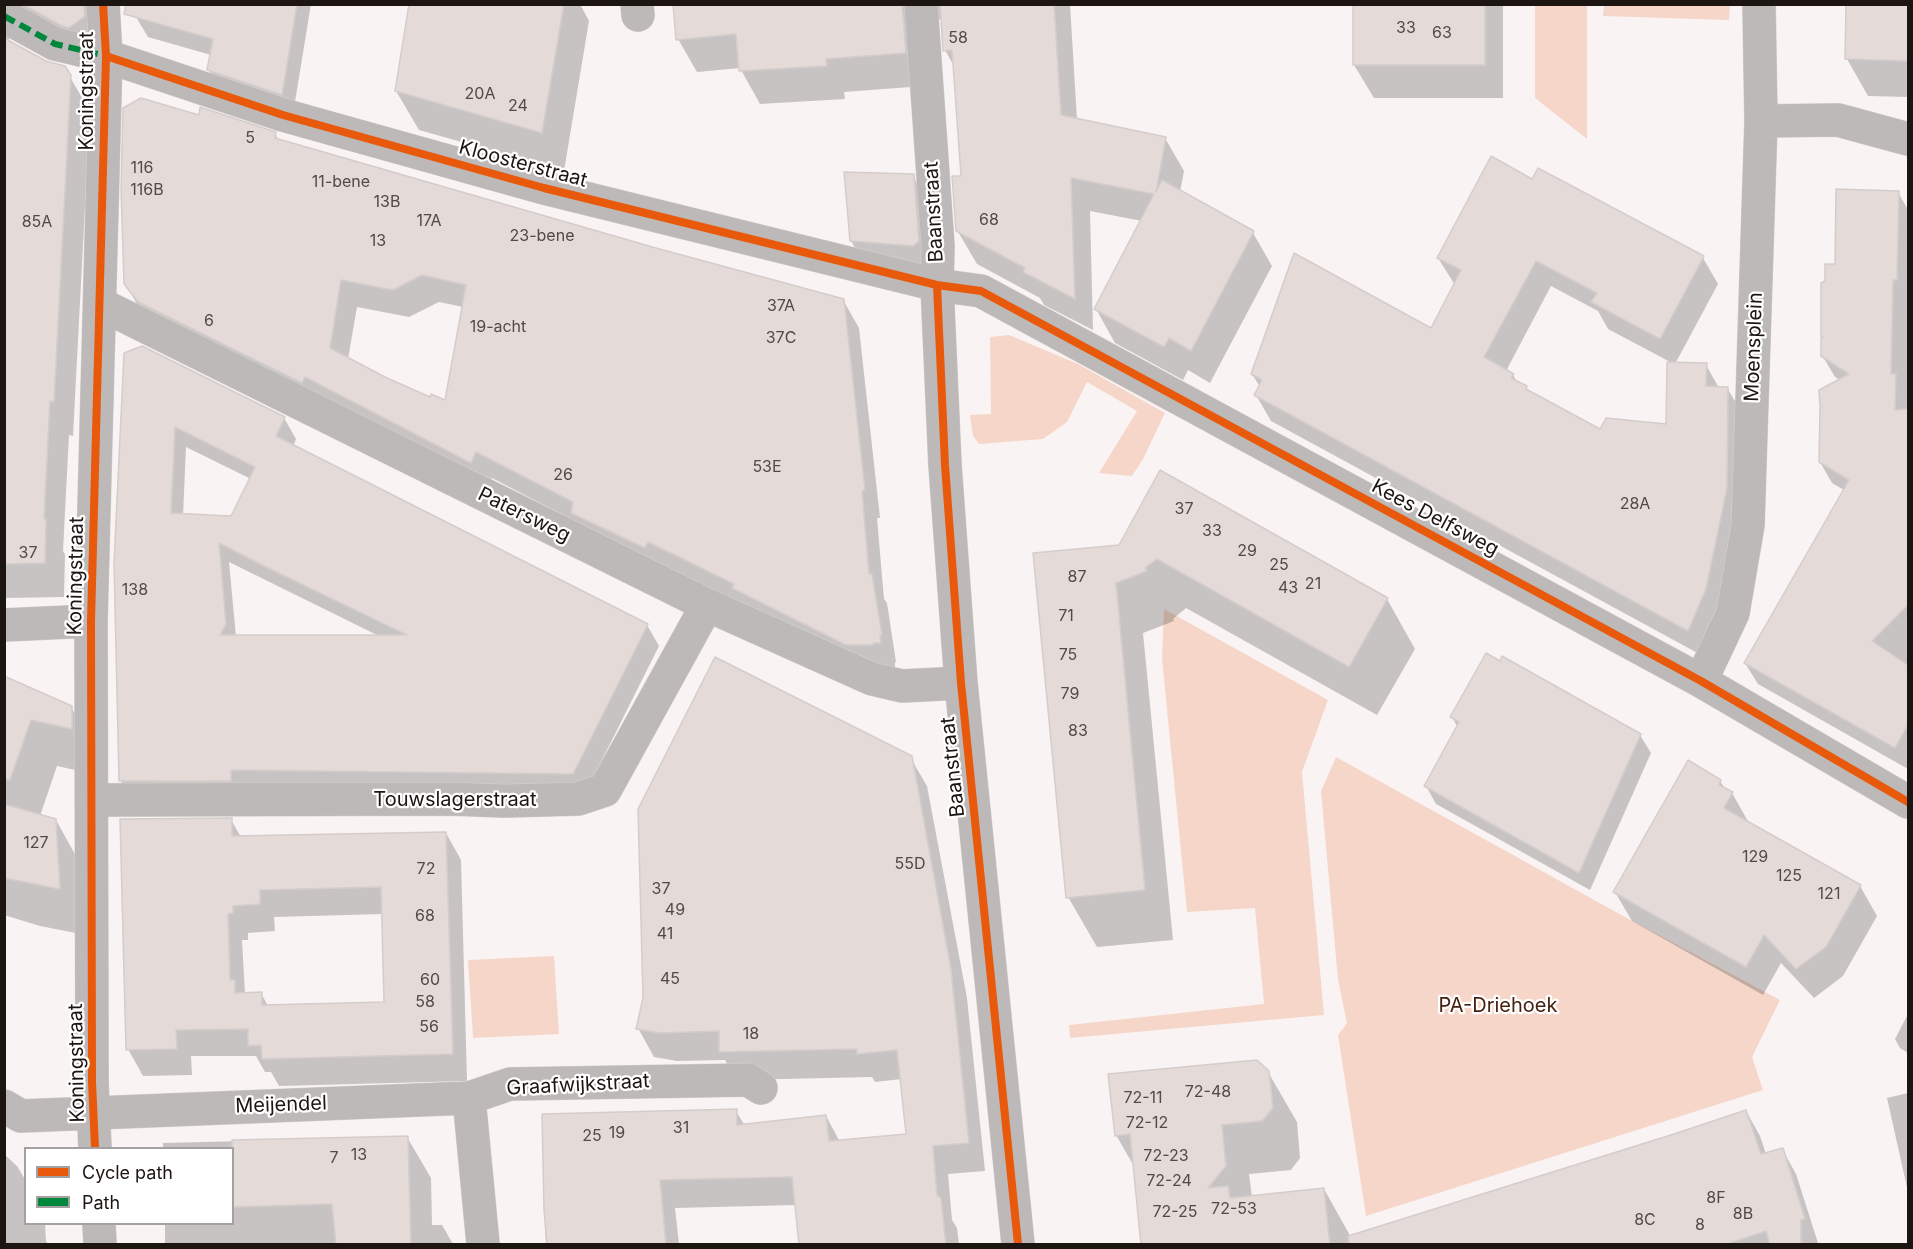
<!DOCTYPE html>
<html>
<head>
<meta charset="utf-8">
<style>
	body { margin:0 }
	#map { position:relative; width:1913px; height:1249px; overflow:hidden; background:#f9f4f3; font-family:Inter,sans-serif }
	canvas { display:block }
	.frame { position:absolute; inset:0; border:6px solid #1d1512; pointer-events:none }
	.legend { position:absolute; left:24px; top:1147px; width:210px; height:78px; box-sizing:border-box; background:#fff; border:2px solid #a5a1a0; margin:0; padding:8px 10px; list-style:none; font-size:18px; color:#1d1512 }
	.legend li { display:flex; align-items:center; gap:12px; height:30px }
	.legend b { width:30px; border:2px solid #a5a1a0 }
</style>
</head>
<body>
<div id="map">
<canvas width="1913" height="1249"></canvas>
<div class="frame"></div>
<ul class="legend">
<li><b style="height:8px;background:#e8590c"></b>Cycle path</li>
<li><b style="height:8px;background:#00873e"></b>Path</li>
</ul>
</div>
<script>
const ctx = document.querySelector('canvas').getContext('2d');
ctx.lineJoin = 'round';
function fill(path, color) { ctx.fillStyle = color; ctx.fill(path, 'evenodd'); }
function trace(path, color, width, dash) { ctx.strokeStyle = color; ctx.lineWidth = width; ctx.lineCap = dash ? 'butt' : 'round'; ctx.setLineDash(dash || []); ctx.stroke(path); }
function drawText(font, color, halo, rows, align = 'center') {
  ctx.font = font + ' Inter,sans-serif'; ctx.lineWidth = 4.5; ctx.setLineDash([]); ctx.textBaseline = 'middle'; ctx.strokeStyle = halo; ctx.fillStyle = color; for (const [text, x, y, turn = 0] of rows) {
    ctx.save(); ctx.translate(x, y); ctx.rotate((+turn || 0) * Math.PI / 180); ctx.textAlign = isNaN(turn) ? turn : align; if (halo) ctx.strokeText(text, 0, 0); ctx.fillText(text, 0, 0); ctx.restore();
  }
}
fill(new Path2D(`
	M 1535,5 L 1587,5 L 1587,139 L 1535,98 Z
	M 1604,5 L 1730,5 L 1729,20 L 1603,16 Z
	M 1009,335 L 1078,364 L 1165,413 L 1143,459 L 1132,476 L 1099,473 L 1137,411 L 1087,382 L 1067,422 L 1043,439 L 979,444 L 973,436 L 970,415 L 991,414 L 990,337 Z
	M 1164,609 L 1328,700 L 1302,772 L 1324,1015 L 1070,1038 L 1069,1025 L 1264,1004 L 1255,908 L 1187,912 L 1162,659 Z
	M 1336,757 L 1625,917 L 1780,1000 L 1752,1057 L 1763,1090 L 1366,1216 L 1338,1035 L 1347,1023 L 1338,980 L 1321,791 Z
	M 554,956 L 559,1034 L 473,1038 L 468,960 Z`), '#f6d6c9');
fill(new Path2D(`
	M 4,4 L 90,4 L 91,60 L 14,34 L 7,41 L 46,62 L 64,67 L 90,111 L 73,436 L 69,435 L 63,551 L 65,555 L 64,597 L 4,598 Z
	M 136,4 L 311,4 L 293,114 L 221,90 L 209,70 L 211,55 L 148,37 L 136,17 Z
	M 411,4 L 580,4 L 589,21 L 564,171 L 419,130 L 396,91 Z
	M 675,4 L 1070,4 L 1077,120 L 1165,138 L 1184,171 L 1180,192 L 1253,233 L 1272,266 L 1210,383 L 1188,370 L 1183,380 L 1115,343 L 1096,309 L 1142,221 L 1090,211 L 1093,330 L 1044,305 L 1040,298 L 977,264 L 957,230 L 963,178 L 955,68 L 945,50 L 942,19 L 930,21 L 924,86 L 844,92 L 845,99 L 760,104 L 740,68 L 697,72 L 678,39 Z
	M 1354,4 L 1503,4 L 1503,98 L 1374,98 L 1354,65 Z
	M 1848,4 L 1908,4 L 1908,97 L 1868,96 L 1847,59 Z
	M 138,98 L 200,117 L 275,134 L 279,141 L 655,249 L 843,300 L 859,328 L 880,518 L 877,518 L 884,599 L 887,603 L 896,662 L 895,662 L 895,670 L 863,672 L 492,478 L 487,489 L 141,311 L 125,283 L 139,139 ZM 439,302 L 463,307 L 446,402 L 431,399 L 348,359 L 357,307 L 409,317 Z
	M 913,176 L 925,196 L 925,266 L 863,261 L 851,241 Z
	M 1533,181 L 1703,258 L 1718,284 L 1675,364 L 1706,365 L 1719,388 L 1727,388 L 1743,414 L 1741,516 L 1721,616 L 1703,656 L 1271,421 L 1256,395 L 1260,387 L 1252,374 L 1431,330 L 1455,285 L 1438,258 ZM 1551,286 L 1598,311 L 1608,329 L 1674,364 L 1668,426 L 1601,431 L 1529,393 L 1526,387 L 1518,383 L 1513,375 L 1506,371 Z
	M 1898,192 L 1908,210 L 1908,769 L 1758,684 L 1745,663 L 1844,490 L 1832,483 L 1820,462 L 1840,380 L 1835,377 L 1822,355 L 1827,282 L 1836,266 Z
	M 125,354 L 284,418 L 296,439 L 293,447 L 647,625 L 659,646 L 585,794 L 133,802 L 121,781 ZM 186,447 L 251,479 L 232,518 L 183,516 ZM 229,562 L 381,637 L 236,637 Z
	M 1120,546 L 1387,599 L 1415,649 L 1377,715 L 1186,608 L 1173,619 L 1174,621 L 1143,633 L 1173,940 L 1097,947 L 1068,897 Z
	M 4,678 L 71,707 L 98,754 L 98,775 L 57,766 L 40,816 L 56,820 L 82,867 L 86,935 L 40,926 L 4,915 Z
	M 1452,717 L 1640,735 L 1651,753 L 1590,890 L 1436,804 L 1426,786 L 1458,728 Z
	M 910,757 L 927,786 L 967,998 L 985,1171 L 948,1174 L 952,1220 L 957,1228 L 959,1244 L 800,1244 L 796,1205 L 675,1208 L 679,1244 L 546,1244 L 545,1232 L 736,1111 L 745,1126 L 826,1116 L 840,1142 L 908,1136 L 902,1079 L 875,1082 L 872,1077 L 737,1080 L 725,1060 L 677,1061 L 654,1057 L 638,1028 Z
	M 1720,781 L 1726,790 L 1732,793 L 1749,823 L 1860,886 L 1877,916 L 1843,976 L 1814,998 L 1781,963 L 1763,995 L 1632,921 L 1615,892 Z
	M 231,820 L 241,837 L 446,833 L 461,860 L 467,1081 L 279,1086 L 271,1072 L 265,1072 L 256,1056 L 191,1056 L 192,1075 L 143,1076 L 128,1049 ZM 383,914 L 385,1004 L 268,1006 L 261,993 L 245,994 L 242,940 L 248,940 L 248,933 L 275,931 L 274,917 Z
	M 1908,1014 L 1908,1053 L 1900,1048 L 1895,1039 Z
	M 1268,1072 L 1297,1122 L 1300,1158 L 1291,1170 L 1249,1174 L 1252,1197 L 1324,1189 L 1352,1239 L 1353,1244 L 1142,1244 L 1135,1168 L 1116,1135 Z
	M 1908,1093 L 1908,1192 L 1887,1098 Z
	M 1746,1111 L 1760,1136 L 1766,1154 L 1782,1149 L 1796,1174 L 1818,1243 L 1393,1244 Z
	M 407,1137 L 431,1178 L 432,1225 L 442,1225 L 453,1244 L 165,1244 L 165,1224 L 232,1224 L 232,1148 L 163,1148 L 163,1143 Z
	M 4,1154 L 17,1166 L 26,1181 L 26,1224 L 45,1224 L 46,1241 L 48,1244 L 4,1244 Z`), '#0003');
const building = new Path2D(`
	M 22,4 L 84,4 L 85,16 L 69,28 L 62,26 Z
	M 126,4 L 297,4 L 282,95 L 207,70 L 213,39 L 124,14 Z
	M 409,4 L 564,4 L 542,133 L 395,91 Z
	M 673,4 L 902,4 L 906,53 L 826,59 L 827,66 L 739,71 L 736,34 L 676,40 Z
	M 940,4 L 1054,4 L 1061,115 L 1166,137 L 1156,192 L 1162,180 L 1254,231 L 1191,351 L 1169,338 L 1164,347 L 1094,309 L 1154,194 L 1071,178 L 1075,299 L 1023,272 L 1025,268 L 956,231 L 952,176 L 961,176 L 952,50 L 943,51 Z
	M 1353,4 L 1485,4 L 1485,65 L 1353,65 Z
	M 1846,4 L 1908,4 L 1908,61 L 1845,59 Z
	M 4,38 L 46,61 L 65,66 L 71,75 L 54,402 L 50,401 L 44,519 L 46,519 L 45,563 L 4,564 Z
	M 141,98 L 199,115 L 200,107 L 276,132 L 275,138 L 656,248 L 844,299 L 865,490 L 862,491 L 869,574 L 872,574 L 882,635 L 880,635 L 881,643 L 873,643 L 873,645 L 846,645 L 732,588 L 734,584 L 648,542 L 645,548 L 571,513 L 573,502 L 476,452 L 471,463 L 305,377 L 302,383 L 138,302 L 124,284 L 121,189 L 123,108 ZM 422,275 L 466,285 L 445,400 L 431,394 L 430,397 L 385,377 L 330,348 L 341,280 L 393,290 Z
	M 1491,156 L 1532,179 L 1538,168 L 1704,256 L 1660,339 L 1591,302 L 1597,293 L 1536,261 L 1484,357 L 1514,374 L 1511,378 L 1527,386 L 1526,389 L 1600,429 L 1606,418 L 1666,424 L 1667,362 L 1707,363 L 1706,386 L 1728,387 L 1727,488 L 1706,589 L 1688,631 L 1254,395 L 1262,380 L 1251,374 L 1294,253 L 1431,328 L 1461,270 L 1437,258 Z
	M 844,172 L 914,174 L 919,241 L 913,246 L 850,241 Z
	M 1836,189 L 1899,191 L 1897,280 L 1893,280 L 1891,374 L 1896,374 L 1895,410 L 1908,409 L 1908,605 L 1872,641 L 1908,665 L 1908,725 L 1895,748 L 1744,663 L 1849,480 L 1819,462 L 1820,408 L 1821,408 L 1820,406 L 1819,390 L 1849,374 L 1821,356 L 1821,339 L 1823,337 L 1821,337 L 1821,283 L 1825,281 L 1825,264 L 1835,264 Z
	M 142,346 L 285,417 L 276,436 L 648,624 L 573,774 L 231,770 L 231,781 L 119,781 L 114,563 L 124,353 ZM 175,427 L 255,467 L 231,516 L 171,513 ZM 219,543 L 268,568 L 407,635 L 220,635 L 226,624 Z
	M 1160,470 L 1388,598 L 1349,667 L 1157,559 L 1145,568 L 1147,571 L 1116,583 L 1145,890 L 1066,898 L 1033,553 L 1119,545 Z
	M 1486,653 L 1500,661 L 1502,656 L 1641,734 L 1579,873 L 1424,786 L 1459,722 L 1450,717 Z
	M 715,657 L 912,756 L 951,969 L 969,1143 L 933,1146 L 937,1195 L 941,1198 L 946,1245 L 799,1245 L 792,1177 L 660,1180 L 666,1245 L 547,1245 L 544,1210 L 542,1114 L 737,1109 L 737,1125 L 826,1115 L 829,1141 L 906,1134 L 897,1050 L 857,1054 L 857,1049 L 719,1052 L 719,1031 L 660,1033 L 636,1029 L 643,998 L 638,809 Z
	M 4,676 L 72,706 L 72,729 L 31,720 L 10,780 L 4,779 Z
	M 1688,760 L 1721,780 L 1719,785 L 1733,792 L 1724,808 L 1861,885 L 1826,947 L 1796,969 L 1764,935 L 1746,967 L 1613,892 Z
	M 4,804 L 56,819 L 60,889 L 4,878 Z
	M 232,818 L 232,836 L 446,832 L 453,1054 L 262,1059 L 261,1045 L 248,1046 L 248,1029 L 176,1030 L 177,1049 L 126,1050 L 120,819 ZM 381,887 L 384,1002 L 262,1005 L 262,992 L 235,993 L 235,980 L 230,980 L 228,914 L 233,913 L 233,906 L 260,904 L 260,890 Z
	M 1257,1060 L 1269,1071 L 1273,1108 L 1262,1121 L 1222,1125 L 1226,1166 L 1208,1188 L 1228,1186 L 1230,1198 L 1324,1188 L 1330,1245 L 1141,1245 L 1130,1134 L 1115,1136 L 1108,1074 Z
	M 1746,1110 L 1761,1154 L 1783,1148 L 1805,1219 L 1801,1220 L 1801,1245 L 1770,1245 L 1766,1231 L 1724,1245 L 1349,1245 L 1348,1236 L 1674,1134 Z
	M 408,1136 L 411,1245 L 336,1245 L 332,1204 L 232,1207 L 232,1140 Z`);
fill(building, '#e4dad7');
trace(building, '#d4cdcb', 1.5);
const minor = new Path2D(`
	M 637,4 L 638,15
	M 921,4 L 938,246 L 937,285 L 945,465 L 961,683 L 1018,1244
	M 4,16 L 55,44 L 106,56 L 283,115 L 544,188 L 937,285 L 981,291 L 1701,681 L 1908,802
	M 1761,121 L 1838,120 L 1908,139
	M 100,304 L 707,605 L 872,679 L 902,686 L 961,683
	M 4,625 L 91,621
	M 1701,681 L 1733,613 L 1748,525 L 1761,121 L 1759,4
	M 92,800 L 451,799 L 504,801 L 578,799 L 605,790 L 707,605
	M 4,1106 L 21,1116 L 469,1098
	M 95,1148 L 92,1082 L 91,621 L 106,56 L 103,4
	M 99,1224 L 100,1244
	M 483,1244 L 469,1098 L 510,1084 L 748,1080 L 761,1088`);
trace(minor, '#d5d1d0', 34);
trace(minor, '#bdb9b8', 33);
trace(new Path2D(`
	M 4,16 L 55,44 L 106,56`), '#00873e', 6, [12, 6]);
trace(new Path2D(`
	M 106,56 L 283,115 L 544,188 L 937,285 L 981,291 L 1701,681 L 1908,802
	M 937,285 L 945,465 L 961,683 L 1018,1244
	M 95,1148 L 92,1082 L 91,621 L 106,56 L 103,4`), '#e8590c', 8);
drawText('16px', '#524a46', null, [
	["33",1406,28],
	["63",1442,33],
	["58",958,38],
	["20A",480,94],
	["24",518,106],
	["5",250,138],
	["116",142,168],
	["11-bene",341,182],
	["116B",147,190],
	["13B",387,202],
	["68",989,220],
	["17A",429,221],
	["85A",37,222],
	["23-bene",542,236],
	["13",378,241],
	["37A",781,306],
	["6",209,321],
	["19-acht",498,327],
	["37C",781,338],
	["53E",767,467],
	["26",563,475],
	["28A",1635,504],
	["37",1184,509],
	["33",1212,531],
	["29",1247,551],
	["37",28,553],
	["25",1279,565],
	["87",1077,577],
	["21",1313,584],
	["43",1288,588],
	["138",135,590],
	["71",1066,616],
	["75",1068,655],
	["79",1070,694],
	["83",1078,731],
	["127",36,843],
	["129",1755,857],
	["55D",910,864],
	["72",426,869],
	["125",1789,876],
	["37",661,889],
	["121",1829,894],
	["49",675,910],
	["68",425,916],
	["41",665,934],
	["45",670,979],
	["60",430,980],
	["58",425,1002],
	["56",429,1027],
	["18",751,1034],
	["72-48",1208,1092],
	["72-11",1143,1098],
	["72-12",1147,1123],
	["31",681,1128],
	["19",617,1133],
	["25",592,1136],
	["13",359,1155],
	["72-23",1166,1156],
	["7",334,1158],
	["72-24",1169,1181],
	["8F",1716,1198],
	["72-53",1234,1209],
	["72-25",1175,1212],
	["8B",1743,1214],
	["8C",1645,1220],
	["8",1700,1225]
]);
drawText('20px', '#1d1512', '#fff', [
	["Koningstraat",87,91,-90],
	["Kloosterstraat",523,164,15],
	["Baanstraat",934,212,-93],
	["Moensplein",1754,347,-88],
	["Patersweg",524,515,26],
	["Kees Delfsweg",1435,518,28],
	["Koningstraat",76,576,-89],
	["Baanstraat",953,767,-96],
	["Touwslagerstraat",455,800],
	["Koningstraat",77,1063,-91],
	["Graafwijkstraat",578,1085,-3],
	["Meijendel",281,1105,-2]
]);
drawText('20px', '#472211', '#fff', [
	["PA-Driehoek",1498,1006]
]);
</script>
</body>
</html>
